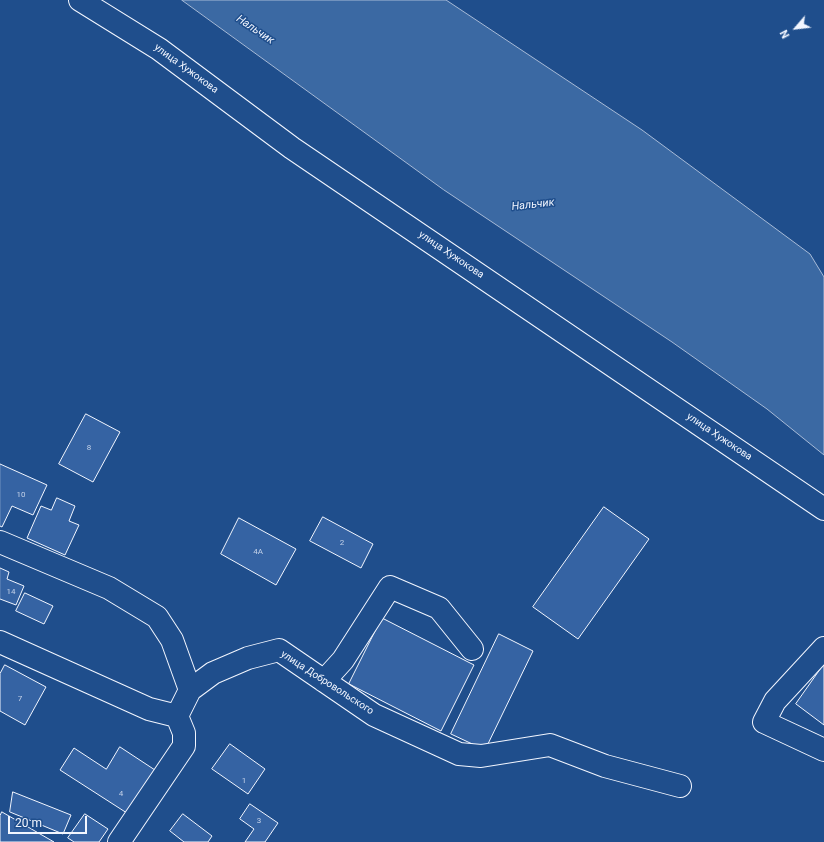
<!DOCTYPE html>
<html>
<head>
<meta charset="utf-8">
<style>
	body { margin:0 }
	#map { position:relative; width:824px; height:842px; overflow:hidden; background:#1f4e8c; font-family:Roboto,sans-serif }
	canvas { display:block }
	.north { position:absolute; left:776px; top:8px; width:40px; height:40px; -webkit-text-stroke:3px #1f4e8c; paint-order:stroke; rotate:242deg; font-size:11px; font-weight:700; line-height:16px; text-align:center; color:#f2f6ff }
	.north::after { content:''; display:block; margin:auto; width:14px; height:18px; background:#f2f6ff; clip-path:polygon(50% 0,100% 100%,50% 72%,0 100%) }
	.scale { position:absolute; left:8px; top:816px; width:79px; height:18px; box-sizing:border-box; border:2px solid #f2f6ff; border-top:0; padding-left:5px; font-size:12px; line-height:14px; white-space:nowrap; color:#f2f6ff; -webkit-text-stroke:3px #1f4e8c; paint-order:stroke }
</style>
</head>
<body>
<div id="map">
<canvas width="824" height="842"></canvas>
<div class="north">N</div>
<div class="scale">20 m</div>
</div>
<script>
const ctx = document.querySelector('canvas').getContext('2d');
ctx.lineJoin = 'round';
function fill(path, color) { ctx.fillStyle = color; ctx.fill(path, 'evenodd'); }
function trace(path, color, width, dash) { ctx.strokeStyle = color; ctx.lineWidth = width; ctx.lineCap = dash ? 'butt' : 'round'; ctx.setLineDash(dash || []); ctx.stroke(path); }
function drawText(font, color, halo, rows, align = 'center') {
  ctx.font = font + ' Roboto,sans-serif'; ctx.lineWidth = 3; ctx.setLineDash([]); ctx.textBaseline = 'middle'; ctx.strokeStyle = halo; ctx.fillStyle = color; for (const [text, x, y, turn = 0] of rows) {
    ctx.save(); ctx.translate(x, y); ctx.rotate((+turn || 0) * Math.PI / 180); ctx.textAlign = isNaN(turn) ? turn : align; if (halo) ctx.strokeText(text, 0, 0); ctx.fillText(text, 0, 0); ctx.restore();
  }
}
const water = new Path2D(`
	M 182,0 L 446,0 L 642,130 L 810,254 L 824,277 L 824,455 L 767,409 L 672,342 L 444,190 Z`);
fill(water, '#3b69a3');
trace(water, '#a8bbd7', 1);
const building = new Path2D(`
	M 86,414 L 120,432 L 93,482 L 59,464 Z
	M 0,464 L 47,485 L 33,515 L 12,506 L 2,527 L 0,526 Z
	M 57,498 L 75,506 L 69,521 L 79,525 L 65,555 L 27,538 L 41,506 L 51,510 Z
	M 604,507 L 649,539 L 578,639 L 533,607 Z
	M 323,517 L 373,544 L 361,568 L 310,541 Z
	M 239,518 L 296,549 L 276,585 L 221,554 Z
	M 0,568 L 9,572 L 7,579 L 24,586 L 16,605 L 0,599 Z
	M 25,593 L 53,606 L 44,624 L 16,611 Z
	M 382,618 L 474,665 L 441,731 L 349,684 Z
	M 499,634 L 533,651 L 485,750 L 451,734 Z
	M 824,664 L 824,725 L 796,704 Z
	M 5,665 L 46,687 L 25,725 L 0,711 L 0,674 Z
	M 230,744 L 265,769 L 248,794 L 212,769 Z
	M 120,747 L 158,772 L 130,815 L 60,770 L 74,748 L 106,769 Z
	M 13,792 L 71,815 L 63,834 L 10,812 Z
	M 250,804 L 278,823 L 265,842 L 245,842 L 254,829 L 240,819 Z
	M 2,812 L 54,842 L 0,842 L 0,816 Z
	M 85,814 L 108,829 L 99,842 L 74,842 L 68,838 Z
	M 183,814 L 212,836 L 208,842 L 184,842 L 170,831 Z`);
fill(building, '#3563a3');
trace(building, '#f2f6ff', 1);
const minor = new Path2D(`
	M 80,0 L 159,49 L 292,148 L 824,509
	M 0,542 L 109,588 L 157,617 L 172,640 L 190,690
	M 0,642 L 149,709 L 177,716 L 190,690 L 213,673 L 248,658 L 279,650 L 374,715 L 459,754 L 481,756 L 550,745 L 605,766 L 680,786
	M 824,648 L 775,701 L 764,722 L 824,750
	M 324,681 L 343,660 L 390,587 L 439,608 L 472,649
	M 119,842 L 184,746 L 184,733 L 177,716`);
trace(minor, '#f2f6ff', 24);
trace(minor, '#1f4e8c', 22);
drawText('8px', '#c3d1e8', null, [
	["8",89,448],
	["10",21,495],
	["2",342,543],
	["4А",258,552],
	["14",11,592],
	["7",20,699],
	["1",244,781],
	["4",121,794],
	["3",259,821]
]);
drawText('10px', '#f2f6ff', '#1f4e8c', [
	["улица Хужокова",186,69,36],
	["улица Хужокова",451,255,34],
	["улица Хужокова",719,437,34],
	["улица Добровольского",327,683,33]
]);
drawText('italic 11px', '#f2f6ff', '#1f4e8c', [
	["Нальчик",255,30,34],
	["Нальчик",533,205,-6]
]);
</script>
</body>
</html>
